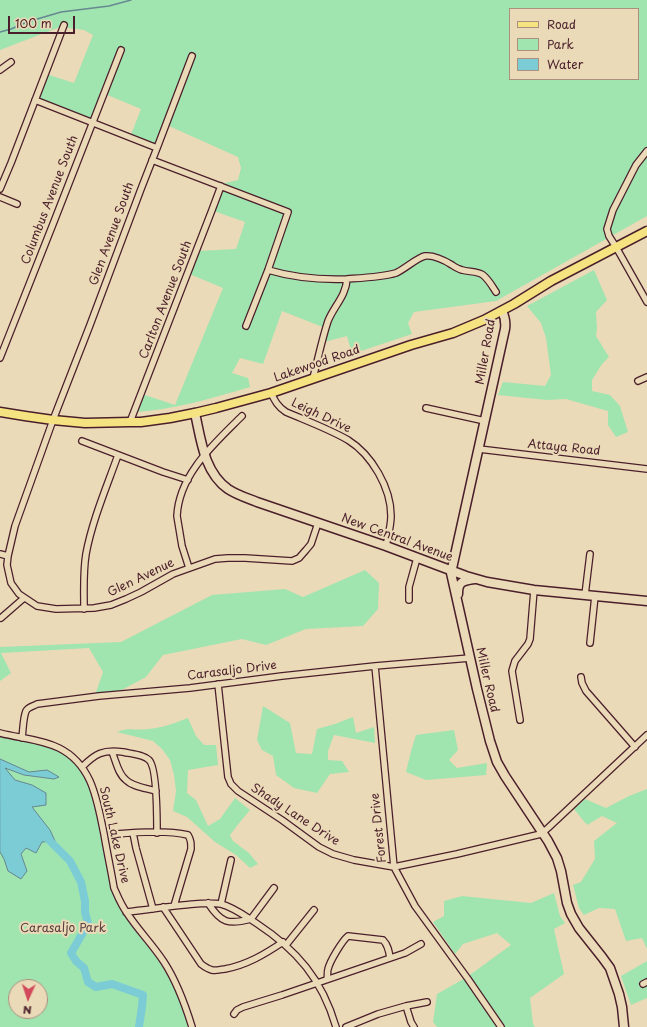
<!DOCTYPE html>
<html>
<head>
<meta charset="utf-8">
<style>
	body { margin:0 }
	#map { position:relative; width:647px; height:1027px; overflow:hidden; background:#ebdab7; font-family:"Playpen Sans",sans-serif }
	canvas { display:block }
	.legend { position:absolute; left:509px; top:8px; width:130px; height:72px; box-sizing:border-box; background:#ebdab7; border:1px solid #ab8f7f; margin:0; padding:5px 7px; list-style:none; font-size:12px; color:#4a1f2b }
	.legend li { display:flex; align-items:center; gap:8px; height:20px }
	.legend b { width:20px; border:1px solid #ab8f7f }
	.north { position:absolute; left:8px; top:979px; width:40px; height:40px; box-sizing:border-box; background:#ebdab7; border:1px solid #ab8f7f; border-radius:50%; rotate:183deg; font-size:11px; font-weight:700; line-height:16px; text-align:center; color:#4a1f2b }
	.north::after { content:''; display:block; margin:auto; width:14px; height:18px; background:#d1495b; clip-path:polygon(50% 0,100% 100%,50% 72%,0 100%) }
	.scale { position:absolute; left:8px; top:16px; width:67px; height:18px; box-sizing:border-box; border:2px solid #4a1f2b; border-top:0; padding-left:5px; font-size:12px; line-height:14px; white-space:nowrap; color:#4a1f2b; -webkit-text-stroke:3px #ebdab7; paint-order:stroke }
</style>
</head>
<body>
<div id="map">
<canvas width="647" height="1027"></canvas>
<ul class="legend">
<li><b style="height:5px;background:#f5e382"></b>Road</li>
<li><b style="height:11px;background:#a0e4b0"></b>Park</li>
<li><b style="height:11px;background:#7bccd5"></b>Water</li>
</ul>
<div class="north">N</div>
<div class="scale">100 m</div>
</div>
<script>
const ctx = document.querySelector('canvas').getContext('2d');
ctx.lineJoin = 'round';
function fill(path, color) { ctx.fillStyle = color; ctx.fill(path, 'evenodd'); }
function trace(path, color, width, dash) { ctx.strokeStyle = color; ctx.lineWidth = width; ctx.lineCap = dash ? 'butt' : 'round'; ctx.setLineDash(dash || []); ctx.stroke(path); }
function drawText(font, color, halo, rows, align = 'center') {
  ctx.font = font + ' "Playpen Sans",sans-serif'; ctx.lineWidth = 4; ctx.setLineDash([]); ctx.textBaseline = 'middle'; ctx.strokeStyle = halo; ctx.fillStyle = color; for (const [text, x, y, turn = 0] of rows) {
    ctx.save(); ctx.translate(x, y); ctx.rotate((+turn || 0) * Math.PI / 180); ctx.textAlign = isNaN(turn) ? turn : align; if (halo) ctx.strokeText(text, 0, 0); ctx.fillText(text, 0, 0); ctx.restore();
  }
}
fill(new Path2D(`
	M 0,0 L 647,0 L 647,216 L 496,301 L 414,312 L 408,323 L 412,334 L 352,354 L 347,336 L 320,343 L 325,328 L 282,311 L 263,364 L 240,358 L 232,373 L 248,378 L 250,387 C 212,398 174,410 135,412 L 142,394 L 175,405 L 223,288 L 187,273 L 196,251 L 236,249 L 245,222 L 211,210 L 221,184 L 238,180 L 241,168 L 238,157 L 169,126 L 158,148 L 130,137 L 141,109 L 105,94 L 93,122 L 32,100 L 43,73 L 74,83 L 93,35 L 84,30 L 60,27 L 0,50 ZM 510,9 L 638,9 L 638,79 L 510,79 Z
	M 594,270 L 607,300 L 596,312 L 597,328 L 596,336 L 609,357 L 602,364 L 592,380 L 592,391 L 610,395 L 620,406 L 628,432 L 616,437 L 608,425 L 608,411 L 566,399 L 547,400 L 498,395 L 503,382 L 545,386 L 551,375 L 546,338 L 541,323 L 527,306 Z
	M 365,570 L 379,583 L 378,609 L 363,626 L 306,629 L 266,645 L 242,639 L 163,655 L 146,677 L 118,692 L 95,695 L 103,672 L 89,648 L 1,653 L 11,673 L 0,681 L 0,647 L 121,642 L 212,595 L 285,589 L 303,597 Z
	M 263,706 L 290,723 L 296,753 L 312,754 L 317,729 L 335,724 L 353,717 L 356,733 L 374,727 L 375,743 L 334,735 L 328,751 L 328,760 L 342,761 L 349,772 L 330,774 L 317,793 L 294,788 L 276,775 L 273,756 L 262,750 L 257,740 Z
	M 188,718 L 196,736 L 204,745 L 216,745 L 218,765 L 188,770 L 187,793 L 196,800 L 208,826 L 220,819 L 235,798 L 250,810 L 240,822 L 230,835 L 233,841 L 249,853 L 258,864 L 250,868 L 236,855 L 215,842 L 187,817 L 173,811 L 176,791 L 174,775 L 170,760 L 162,749 L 153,741 L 117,732 C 129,727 136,731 148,729 C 162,728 175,723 188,718 Z
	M 454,730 L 458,750 L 449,760 L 457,768 L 487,763 L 486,775 L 426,780 L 406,772 L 411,751 L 416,735 Z
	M 0,733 L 48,744 L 72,757 L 91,783 L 114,885 L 131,925 L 159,961 L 166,973 L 176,983 L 182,997 L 183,1011 L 188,1027 L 0,1027 ZM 16,987 L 40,987 L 40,1011 L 16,1011 Z
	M 647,789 L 647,949 L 642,938 L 626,941 L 615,909 L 599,908 L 584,915 L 579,908 L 573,885 L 581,882 L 595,859 L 594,841 L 617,823 L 602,816 L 587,825 L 574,809 L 585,799 L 606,808 L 629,796 Z
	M 554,893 L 560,916 L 565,923 L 554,929 L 564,974 L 530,998 L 533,1024 L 535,1027 L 437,1027 L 433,1022 L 437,994 L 467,977 L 511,945 L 497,933 L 463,944 L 455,954 L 433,922 L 444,916 L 444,901 L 462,896 L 531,903 Z
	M 647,961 L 647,998 L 631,1005 L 621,976 Z`), '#a0e4b0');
const water = new Path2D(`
	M 0,759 L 29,772 L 47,770 L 59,777 L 54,779 L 24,775 L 5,768 L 15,780 L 32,785 L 46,793 L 46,805 L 32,807 L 50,830 L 55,841 L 42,842 L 36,853 L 26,848 L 21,854 L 27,871 L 21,879 L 8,871 L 4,859 L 0,852 Z`);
fill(water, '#7bccd5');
trace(water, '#678791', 1);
trace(new Path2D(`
	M 0,32 L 11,29 L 27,22 L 61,12 L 109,6 L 131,0`), '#678791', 1.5);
trace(new Path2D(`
	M 43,834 L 70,861 L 81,882 L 85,901 L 85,912 L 88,924 L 71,953 L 76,961 L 84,968 L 88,982 L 96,987 L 112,984 L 143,995 L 142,1007 L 139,1027`), '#7bccd5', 8);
const street = new Path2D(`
	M 192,56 L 157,148 L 141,189 L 90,325 L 53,420 L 29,487 L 15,526 L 8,556 L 7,565 L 11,583 L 19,594 L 37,606 L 56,609 L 94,608 L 111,605 L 126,599 L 141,592 L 173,574 L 215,559 L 228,558 L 245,558 L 292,561 L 299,558 L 306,550 L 311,544 L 318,523
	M 0,70 L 11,62
	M 35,100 L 157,148
	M 647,151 L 636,165 L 613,210 L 607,229 L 609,236 L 616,247 L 647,302
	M 152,160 L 288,212 L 268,270 L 246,326
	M 0,189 L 11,163 L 64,25
	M 0,197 L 17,204
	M 268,270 C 295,278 319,280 347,279
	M 0,358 L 55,219 L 121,50
	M 313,378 C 318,359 322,339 328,321 C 334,306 346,296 347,279 C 361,278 383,277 396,273 C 405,269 418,257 425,256 C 434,255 444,260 452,265 C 455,267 458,269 462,270 C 469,272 478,271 483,275 C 489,280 492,286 496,292
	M 638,381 L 647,377
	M 271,393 C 275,401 278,407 286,412 C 307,421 329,429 348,440 C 372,455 391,488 391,516 C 391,526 388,536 386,546
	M 426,408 L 485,421
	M 130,422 L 212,210 L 221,186
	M 82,441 L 163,472 L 188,480
	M 479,449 L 647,469
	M 0,554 L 8,556
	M 189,568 L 182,546 L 177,516 C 179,474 215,443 242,416
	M 585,595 L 590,554
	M 409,600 L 409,587 L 417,558
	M 84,609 C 84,590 83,572 86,554 C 92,521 107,486 118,455
	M 1,618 L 24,598
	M 590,643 L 595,596
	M 375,666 L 394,867 L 415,906 L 468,979 L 501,1027
	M 581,677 L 582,683 L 586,691 L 635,747
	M 218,684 L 228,777 L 231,784 L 238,791 L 282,820 L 319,847 L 333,854 L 354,860 L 394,867 L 457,854 L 541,834 L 548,828 L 647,735
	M 520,720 L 512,671 L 515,661 L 528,644 L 530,639 L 534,590
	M 0,733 C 19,738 41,739 59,748 C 93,765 97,801 104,834 C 107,852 111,870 114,888 C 118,897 121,905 127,913 C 138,930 153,945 164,962 C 177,982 185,1004 192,1027
	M 22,738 C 23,731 23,718 26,711 C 28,707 34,706 37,704 L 99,696 L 190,688 L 282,676 L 375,666 L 470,658
	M 112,752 C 116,761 118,774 126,780 C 133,787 146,788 156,791
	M 82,767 C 95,754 103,749 123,752 C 131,754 143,754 149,760 C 157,767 157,820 157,833
	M 133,833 L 136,848 L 153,909
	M 116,834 C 137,832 168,830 188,835 C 191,840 191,843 191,849 L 174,906
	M 208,903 C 221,923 228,925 251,919 L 274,888
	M 221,904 L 231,860
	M 163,907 L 201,964 C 205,967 208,969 212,970 C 217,971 221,969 225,969 C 247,965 265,954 283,942
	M 126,912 C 145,910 165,907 184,905 C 196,904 208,902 221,904 C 233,907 245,916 256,923 C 297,950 322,979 336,1027
	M 286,945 L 314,910
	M 327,979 C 328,976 327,972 328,969 C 330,961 342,941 348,936 L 383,940 C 388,945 389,951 390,958
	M 643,984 L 647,982
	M 406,1006 L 411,1022 L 414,1027
	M 234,1014 L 237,1010 L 243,1007 L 282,995 L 405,953 L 421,944
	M 346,1027 L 378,1014 L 406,1006 L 427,1002`);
const secondary = new Path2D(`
	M 502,311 C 505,317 506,322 505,329 L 451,573 L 477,689 L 490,741 L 497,762 L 505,776 L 548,841 L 557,858 L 561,871 L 567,903 L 571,914 L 579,928 L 602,957 L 610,968 L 619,994 L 622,1007 L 624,1027
	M 195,413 C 201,440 204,472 228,489 C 237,495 247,498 257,502 L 386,546 L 466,576 L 487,582 L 534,590 L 647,601
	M 458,594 C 458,581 463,581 474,579`);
const primary = new Path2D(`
	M 0,412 L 25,416 L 53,420 L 85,423 L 130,422 L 141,422 L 170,418 L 195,413 L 216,408 L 271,393 L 411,345 L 453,333 L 484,320 L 514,304 L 551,281 L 647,231`);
trace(street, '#4a1f2b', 8);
trace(secondary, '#4a1f2b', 11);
trace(primary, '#4a1f2b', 11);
trace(street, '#ebdab7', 5.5);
trace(secondary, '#ebdab7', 8);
trace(primary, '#f5e382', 8);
drawText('12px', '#4a1f2b', '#ebdab7', [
	["Columbus Avenue South",50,200,-69],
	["Glen Avenue South",112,234,-70],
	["Carlton Avenue South",166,300,-69],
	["Miller Road",486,352,-80],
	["Lakewood Road",317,364,-19],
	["Leigh Drive",321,416,25],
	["Attaya Road",564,448,6],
	["New Central Avenue",397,538,20],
	["Glen Avenue",141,578,-26],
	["Carasaljo Drive",232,671,-7],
	["Miller Road",487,680,77],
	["Shady Lane Drive",295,815,33],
	["Forest Drive",379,828,-96],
	["South Lake Drive",114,835,77]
]);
drawText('12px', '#573d3f', '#ebdab7', [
	["Carasaljo Park",63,929]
]);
</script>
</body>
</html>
